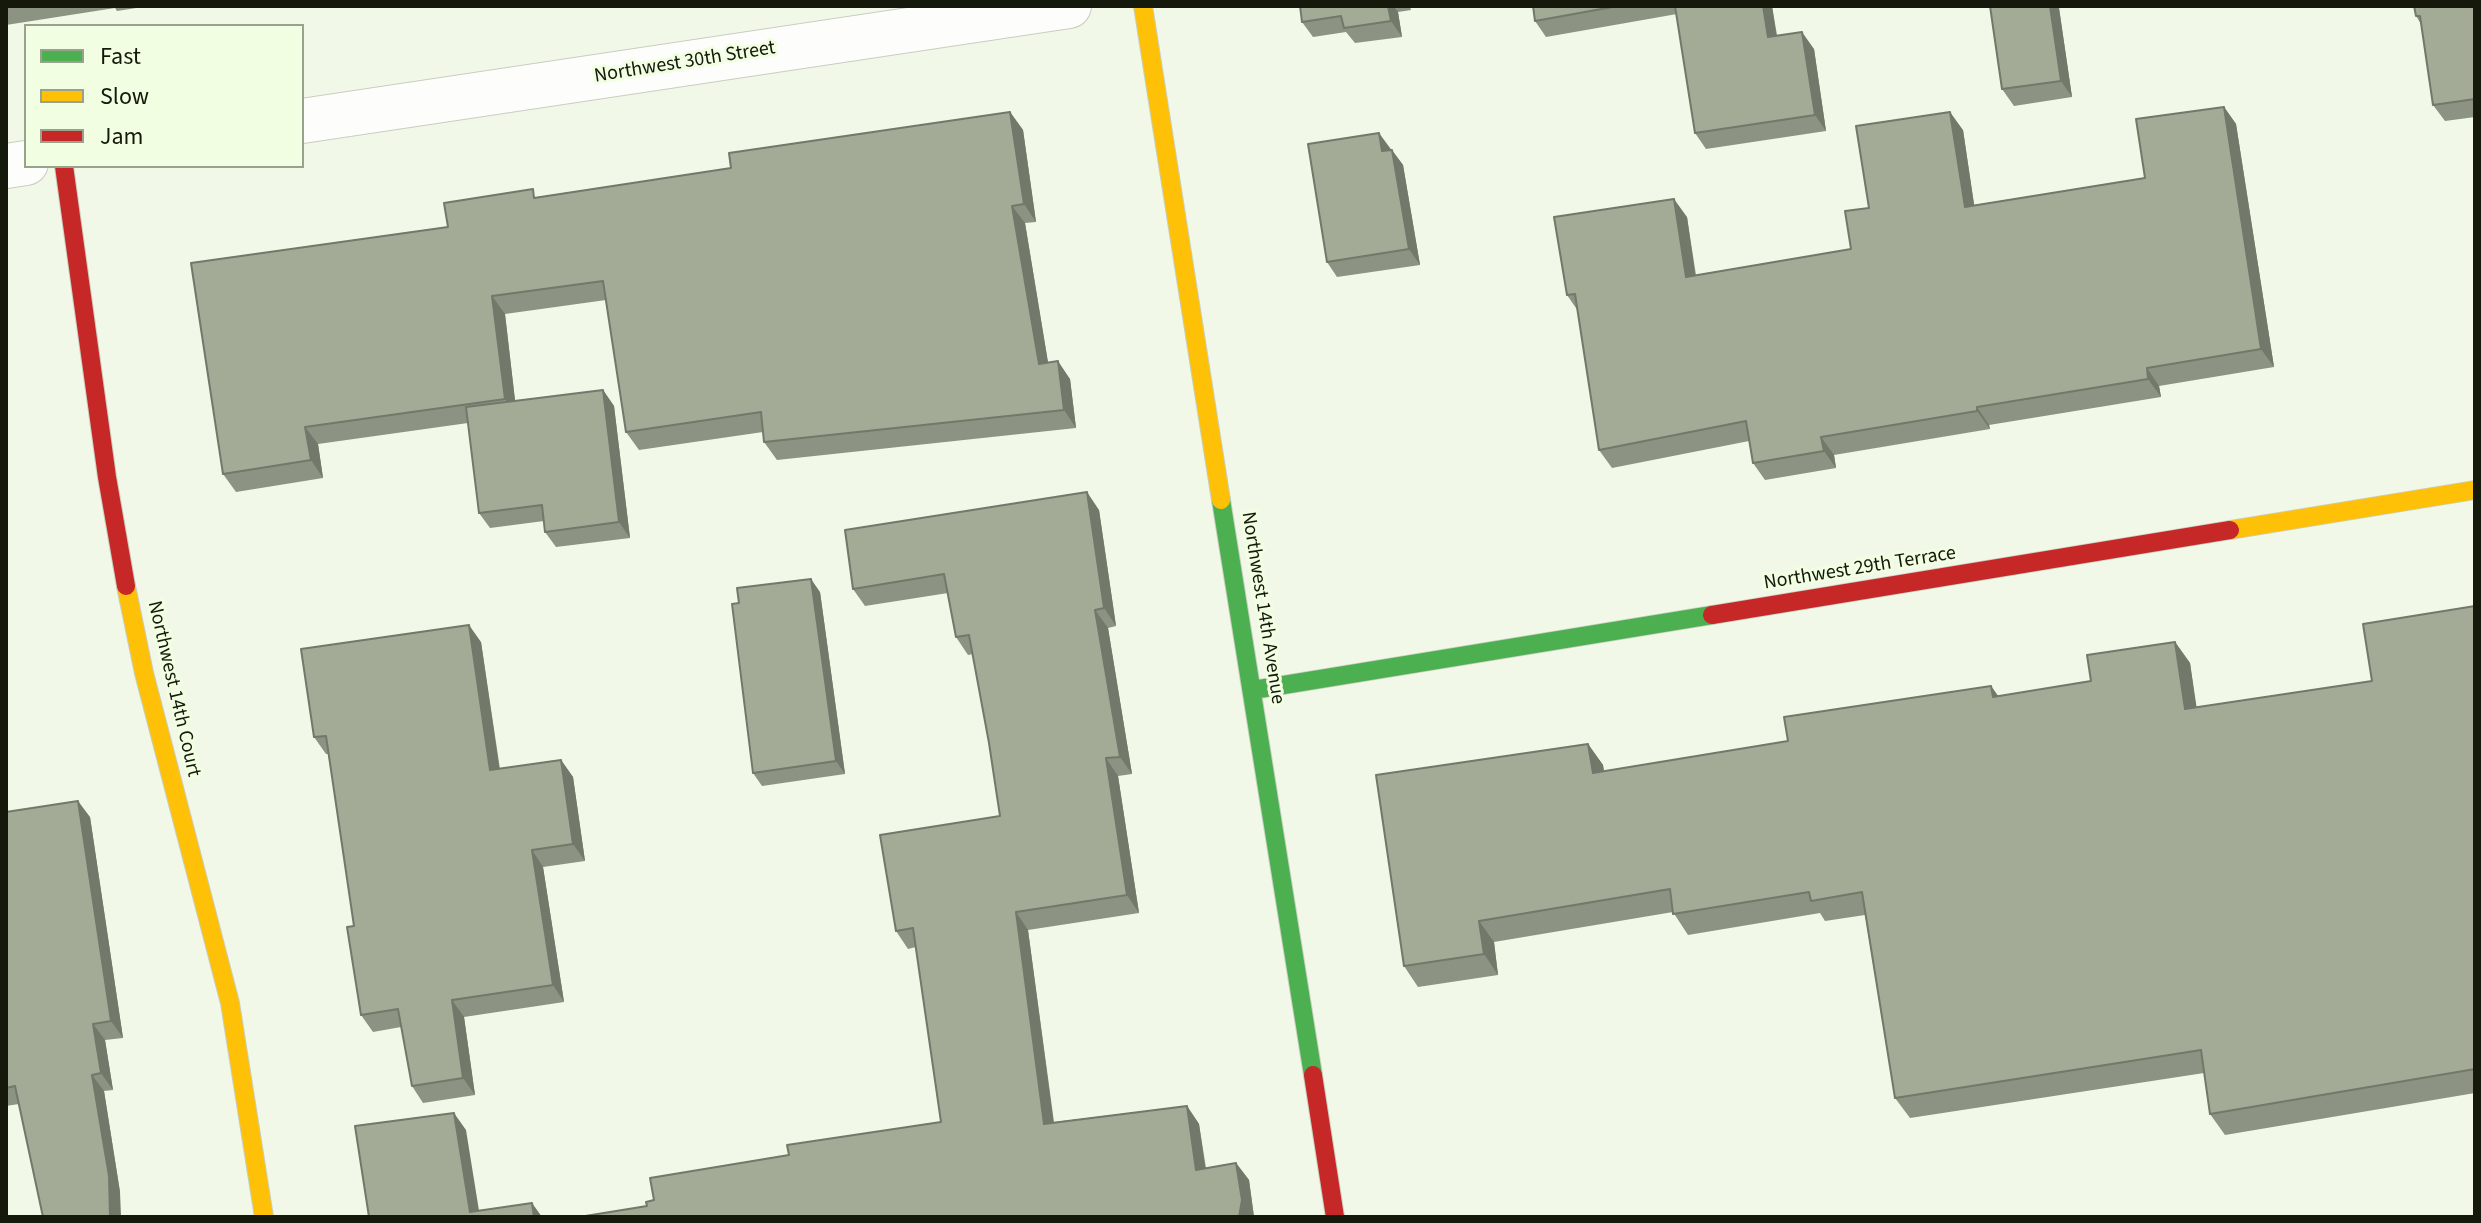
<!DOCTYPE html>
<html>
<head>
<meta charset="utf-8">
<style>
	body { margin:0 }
	#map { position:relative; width:2481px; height:1223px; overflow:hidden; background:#f1f8e8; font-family:"Source Sans 3",sans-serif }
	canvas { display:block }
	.frame { position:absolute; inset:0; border:8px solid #14190c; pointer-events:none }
	.legend { position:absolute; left:24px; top:24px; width:280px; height:144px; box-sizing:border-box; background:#f2fee2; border:2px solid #99a28c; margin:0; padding:10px 14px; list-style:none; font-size:24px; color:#14190c }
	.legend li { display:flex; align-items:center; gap:16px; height:40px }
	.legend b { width:40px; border:2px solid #99a28c }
</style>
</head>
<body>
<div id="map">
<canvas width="2481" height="1223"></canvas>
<div class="frame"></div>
<ul class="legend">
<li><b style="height:10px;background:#4caf50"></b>Fast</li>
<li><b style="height:10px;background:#ffc107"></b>Slow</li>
<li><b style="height:10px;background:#c62828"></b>Jam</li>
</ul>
</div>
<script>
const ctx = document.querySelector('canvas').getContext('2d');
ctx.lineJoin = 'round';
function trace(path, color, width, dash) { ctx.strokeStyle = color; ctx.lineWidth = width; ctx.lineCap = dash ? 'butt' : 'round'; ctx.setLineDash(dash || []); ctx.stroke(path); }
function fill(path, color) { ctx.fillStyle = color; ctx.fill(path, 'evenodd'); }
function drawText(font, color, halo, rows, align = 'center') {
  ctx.font = font + ' "Source Sans 3",sans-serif'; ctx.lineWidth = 6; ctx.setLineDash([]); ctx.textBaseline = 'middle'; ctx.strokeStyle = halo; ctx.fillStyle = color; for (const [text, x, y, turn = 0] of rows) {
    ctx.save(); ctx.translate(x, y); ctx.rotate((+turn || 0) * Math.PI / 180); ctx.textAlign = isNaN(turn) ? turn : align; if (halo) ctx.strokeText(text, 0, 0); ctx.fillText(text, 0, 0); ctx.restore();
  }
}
const street = new Path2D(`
	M 302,121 L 1069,6
	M 6,166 L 26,163`);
const fast = new Path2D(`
	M 1221,500 L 1313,1075
	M 1253,690 L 1712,615`);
const slow = new Path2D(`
	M 1143,6 L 1221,500
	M 2230,530 L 2475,490
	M 126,586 L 144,673 L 230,1003 L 264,1217`);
const jam = new Path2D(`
	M 64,166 L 107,477 L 126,586
	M 1712,615 L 2230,530
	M 1313,1075 L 1335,1217`);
trace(street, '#c8cec0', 46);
trace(fast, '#c8cec0', 20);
trace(slow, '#c8cec0', 20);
trace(jam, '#c8cec0', 20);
trace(street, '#fdfefc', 44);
trace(fast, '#4caf50', 18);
trace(slow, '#ffc107', 18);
trace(jam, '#c62828', 18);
fill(new Path2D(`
	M 6,6 L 149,6 L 117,11 L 115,8 L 6,25 Z
	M 1300,6 L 1410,6 L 1411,10 L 1398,12 L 1402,37 L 1355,43 L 1346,32 L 1313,37 L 1302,22 Z
	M 1533,6 L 1772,6 L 1777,35 L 1814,49 L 1826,131 L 1706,149 L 1695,133 L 1677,14 L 1546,37 L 1535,21 Z
	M 1990,6 L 2071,6 L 2059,8 L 2072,97 L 2014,106 L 2002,89 Z
	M 2475,6 L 2475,117 L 2445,121 L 2433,105 L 2421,24 L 2416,16 Z
	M 2224,107 L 2236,124 L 2274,367 L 2159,386 L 2161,397 L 1989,425 L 1990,429 L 1834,455 L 1836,468 L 1765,480 L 1753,463 L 1749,441 L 1612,468 L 1599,450 L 1578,311 L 1567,295 L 1687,217 L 1696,275 L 1851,249 L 1869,208 L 1963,130 L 1974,205 L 2145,178 Z
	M 1010,112 L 1023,130 L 1036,222 L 1025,223 L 1048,362 L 1070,379 L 1076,428 L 777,460 L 764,442 L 763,432 L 639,450 L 626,432 L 606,300 L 505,314 L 515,401 L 603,390 L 614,406 L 630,538 L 556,547 L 545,532 L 544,521 L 490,528 L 479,513 L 468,423 L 318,444 L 323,478 L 236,492 L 223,474 L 448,227 L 538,197 L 731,168 Z
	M 1390,148 L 1403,165 L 1420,265 L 1337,277 L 1327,262 Z
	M 1099,510 L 1116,626 L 1108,628 L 1132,774 L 1118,776 L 1139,913 L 1028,930 L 1054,1122 L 1187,1106 L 1199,1124 L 1206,1168 L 1236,1163 L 1249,1180 L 1254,1217 L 579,1217 L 647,1206 L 789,1155 L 941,1122 L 916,947 L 908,949 L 896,931 L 1000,816 L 989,743 L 973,654 L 968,655 L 956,637 L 948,593 L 865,606 L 853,589 Z
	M 820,592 L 845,774 L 762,786 L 753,773 Z
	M 2475,606 L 2475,1093 L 2225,1135 L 2210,1114 L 2204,1073 L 1910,1118 L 1895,1098 L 1865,915 L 1825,921 L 1820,913 L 1688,935 L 1673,912 L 1494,942 L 1498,975 L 1418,987 L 1404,966 L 1588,744 L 1603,765 L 1604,771 L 1788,741 L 1991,686 L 1998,696 L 2091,681 L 2175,642 L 2190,663 L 2196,707 L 2372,681 Z
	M 481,642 L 500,769 L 561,760 L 573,777 L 585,861 L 543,867 L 564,1002 L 464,1017 L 475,1095 L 423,1103 L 412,1086 L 401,1027 L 373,1032 L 361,1015 L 354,926 L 329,754 L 326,754 L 314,737 Z
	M 6,812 L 90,817 L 123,1038 L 105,1040 L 113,1090 L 104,1091 L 120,1192 L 19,1104 L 6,1106 Z`), '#8c9382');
fill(new Path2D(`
	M 1388,6 L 1393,6 L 1398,12 L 1402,37 L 1391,21 Z
	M 1763,6 L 1772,6 L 1779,53 L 1768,37 Z
	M 2050,6 L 2058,6 L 2059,8 L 2072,97 L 2061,81 Z
	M 1802,32 L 1814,49 L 1826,131 L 1815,115 Z
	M 2224,107 L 2236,124 L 2274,367 L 2261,349 Z
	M 1010,112 L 1023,130 L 1036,222 L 1024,204 Z
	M 1950,112 L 1963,130 L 1977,224 L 1965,207 Z
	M 1379,133 L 1390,148 L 1393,166 L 1382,151 Z
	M 1392,150 L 1403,165 L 1420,265 L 1409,249 Z
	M 1674,199 L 1687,217 L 1698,295 L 1686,277 Z
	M 1012,206 L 1025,223 L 1051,381 L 1039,364 Z
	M 492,296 L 505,314 L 517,417 L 505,399 Z
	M 1058,361 L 1070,379 L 1076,428 L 1064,410 Z
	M 2147,368 L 2159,386 L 2161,397 L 2148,379 Z
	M 603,390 L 614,406 L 630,538 L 619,522 Z
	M 1977,407 L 1989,425 L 1990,429 L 1977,411 Z
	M 305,427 L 318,444 L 323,478 L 311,460 Z
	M 1821,437 L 1834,455 L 1836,468 L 1824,451 Z
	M 1087,492 L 1099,510 L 1116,626 L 1104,608 Z
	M 811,579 L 820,592 L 845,774 L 836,761 Z
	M 1095,610 L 1108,628 L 1132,774 L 1120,757 Z
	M 469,625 L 481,642 L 502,787 L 490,770 Z
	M 2175,642 L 2190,663 L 2200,730 L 2185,709 Z
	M 1991,686 L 2006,707 L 1993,697 Z
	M 1588,744 L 1603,765 L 1607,794 L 1593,773 Z
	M 1106,758 L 1118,776 L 1139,913 L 1127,895 Z
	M 561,760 L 573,777 L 585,861 L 573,844 Z
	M 78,801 L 90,817 L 123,1038 L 111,1021 Z
	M 532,850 L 543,867 L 564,1002 L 553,985 Z
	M 1016,912 L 1028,930 L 1056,1141 L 1044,1124 Z
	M 1479,921 L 1494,942 L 1498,975 L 1484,954 Z
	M 452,1000 L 464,1017 L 475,1095 L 463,1078 Z
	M 93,1024 L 105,1040 L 113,1090 L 101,1073 Z
	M 92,1075 L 104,1091 L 120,1192 L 121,1217 L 110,1217 Z
	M 1187,1106 L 1199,1124 L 1208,1187 L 1196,1170 Z
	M 454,1113 L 466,1130 L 480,1217 L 470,1212 Z
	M 1236,1163 L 1249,1180 L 1254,1217 L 1239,1217 Z
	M 532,1203 L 542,1217 L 534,1217 Z`), '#72786a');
const building = new Path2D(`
	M 1300,6 L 1388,6 L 1391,21 L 1344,28 L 1341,16 L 1302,22 Z
	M 1533,6 L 1618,6 L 1535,21 Z
	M 1675,6 L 1763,6 L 1768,37 L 1802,32 L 1815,115 L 1695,133 Z
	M 1990,6 L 2050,6 L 2061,81 L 2002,89 Z
	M 2414,6 L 2475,6 L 2475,99 L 2433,105 L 2420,16 L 2416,16 Z
	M 2224,107 L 2261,349 L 2147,368 L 2148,379 L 1977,407 L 1977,411 L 1821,437 L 1824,451 L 1753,463 L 1746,421 L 1599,450 L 1575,294 L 1567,295 L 1554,217 L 1674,199 L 1686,277 L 1851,249 L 1845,211 L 1869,208 L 1856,126 L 1950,112 L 1965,207 L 2145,178 L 2136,119 Z
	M 1010,112 L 1024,204 L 1012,206 L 1039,364 L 1058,361 L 1064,410 L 764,442 L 761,412 L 626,432 L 603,281 L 492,296 L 505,399 L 305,427 L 311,460 L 223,474 L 191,263 L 448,227 L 444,203 L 533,189 L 534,198 L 731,168 L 729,153 Z
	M 1379,133 L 1382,151 L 1392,150 L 1409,249 L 1327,262 L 1308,144 Z
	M 603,390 L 619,522 L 545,532 L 542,505 L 479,513 L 466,407 Z
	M 1087,492 L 1104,608 L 1095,610 L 1120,757 L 1106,758 L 1127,895 L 1016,912 L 1044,1124 L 1187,1106 L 1196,1170 L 1236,1163 L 1242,1200 L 1239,1217 L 579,1217 L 647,1206 L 646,1202 L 654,1200 L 650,1178 L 789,1155 L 787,1145 L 941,1122 L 913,928 L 896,931 L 880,835 L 1000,816 L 989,743 L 969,635 L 956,637 L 944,574 L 853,589 L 845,530 Z
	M 811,579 L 836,761 L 753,773 L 732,604 L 739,603 L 737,588 Z
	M 2475,606 L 2475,1069 L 2210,1114 L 2201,1050 L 1895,1098 L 1862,892 L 1811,901 L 1809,892 L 1673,914 L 1670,889 L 1479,921 L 1484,954 L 1404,966 L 1376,775 L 1588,744 L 1593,773 L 1788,741 L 1784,717 L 1991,686 L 1993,697 L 2091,681 L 2087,655 L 2175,642 L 2185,709 L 2372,681 L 2363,624 Z
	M 469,625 L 490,770 L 561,760 L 573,844 L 532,850 L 553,985 L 452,1000 L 463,1078 L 412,1086 L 398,1009 L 361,1015 L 347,927 L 354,926 L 326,736 L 314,737 L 301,649 Z
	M 78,801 L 111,1021 L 93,1024 L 101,1073 L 92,1075 L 109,1176 L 110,1217 L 43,1217 L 15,1086 L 6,1088 L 6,812 Z
	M 454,1113 L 470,1212 L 532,1203 L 534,1217 L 369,1217 L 355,1126 Z`);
fill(building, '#a3ab97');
trace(building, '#72786a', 2);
drawText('20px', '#14190c', '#f2fee2', [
	["Northwest 30th Street",685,63,-9],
	["Northwest 29th Terrace",1860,569,-9],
	["Northwest 14th Avenue",1262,608,81],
	["Northwest 14th Court",173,689,77]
]);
</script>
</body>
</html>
